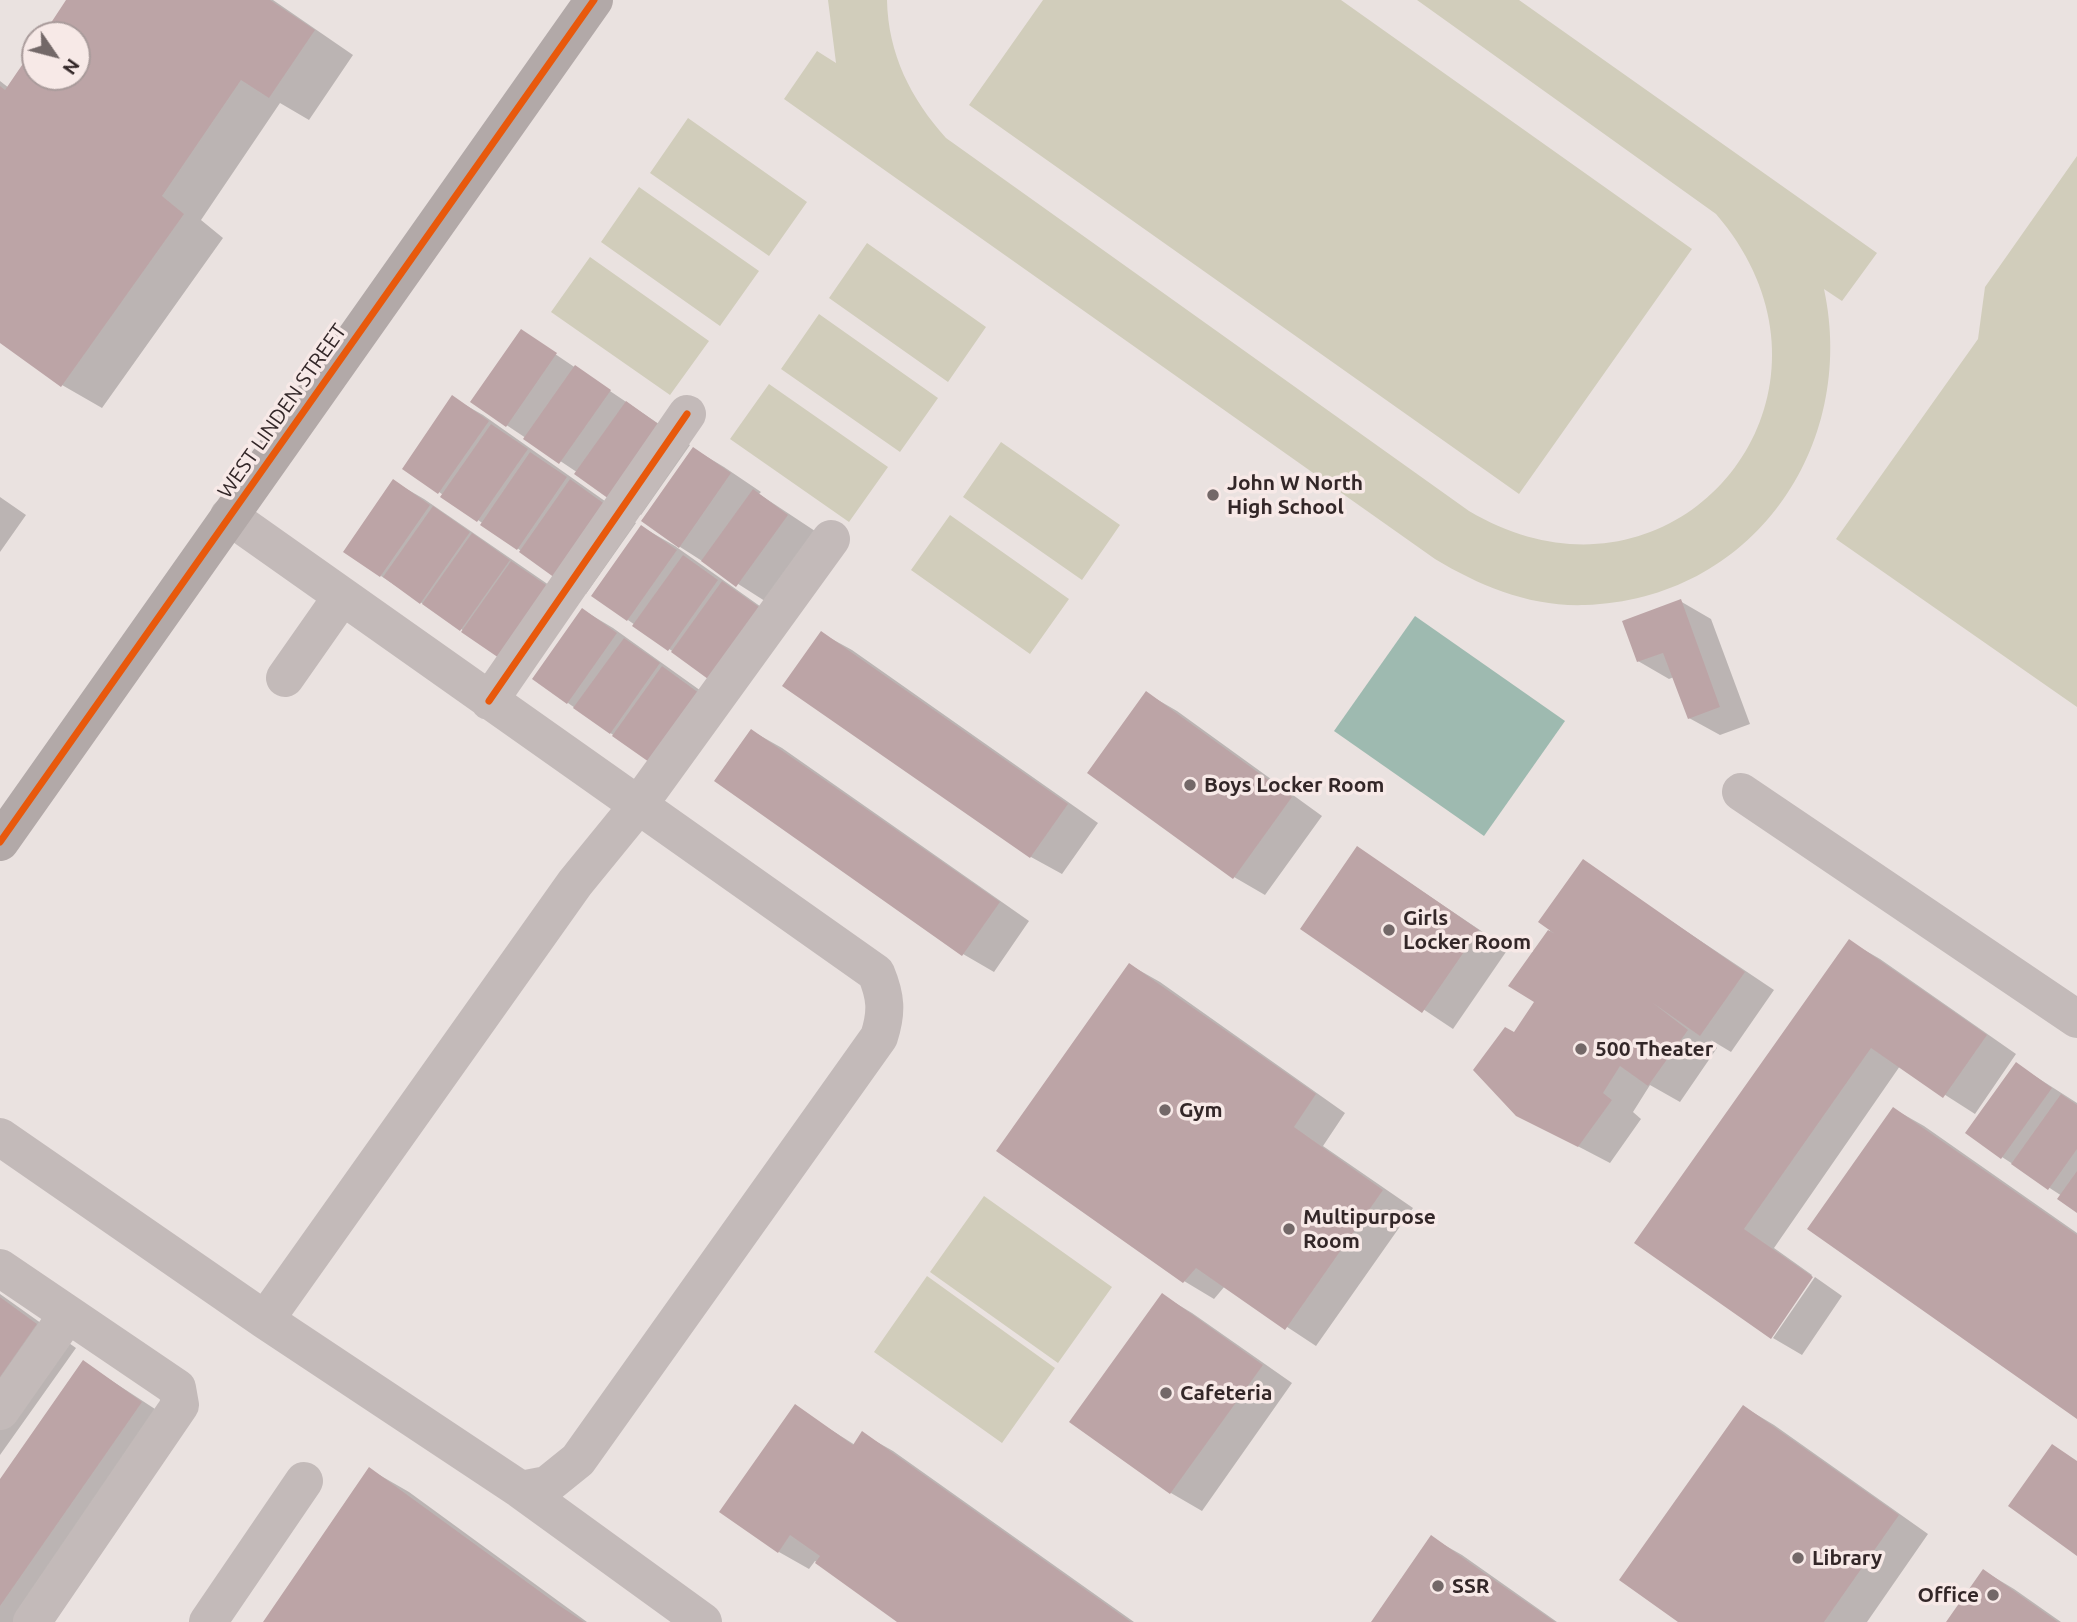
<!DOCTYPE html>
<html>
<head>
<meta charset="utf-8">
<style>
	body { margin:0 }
	#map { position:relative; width:2077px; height:1622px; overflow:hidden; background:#eae2e0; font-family:Ubuntu,sans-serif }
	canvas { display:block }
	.north { position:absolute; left:21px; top:21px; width:70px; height:70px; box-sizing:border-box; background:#f7e9e7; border:2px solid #a99b9b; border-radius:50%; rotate:125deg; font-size:19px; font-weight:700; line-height:28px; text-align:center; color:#332728 }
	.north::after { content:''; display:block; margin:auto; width:24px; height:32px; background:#736868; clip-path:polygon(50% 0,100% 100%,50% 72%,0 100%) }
</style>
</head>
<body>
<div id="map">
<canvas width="2077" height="1622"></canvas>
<div class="north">N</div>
</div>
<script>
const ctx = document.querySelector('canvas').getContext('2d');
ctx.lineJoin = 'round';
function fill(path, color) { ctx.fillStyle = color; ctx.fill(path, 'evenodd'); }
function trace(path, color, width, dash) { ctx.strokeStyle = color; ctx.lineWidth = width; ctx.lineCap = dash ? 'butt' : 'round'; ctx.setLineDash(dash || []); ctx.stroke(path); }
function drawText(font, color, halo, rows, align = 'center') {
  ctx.font = font + ' Ubuntu,sans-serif'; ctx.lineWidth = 7; ctx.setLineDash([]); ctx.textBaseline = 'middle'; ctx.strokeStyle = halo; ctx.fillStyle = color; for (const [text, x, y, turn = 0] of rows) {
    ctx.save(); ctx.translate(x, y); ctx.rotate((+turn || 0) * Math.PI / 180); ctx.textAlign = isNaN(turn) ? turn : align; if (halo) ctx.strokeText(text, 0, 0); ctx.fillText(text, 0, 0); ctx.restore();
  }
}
fill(new Path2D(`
	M 828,0 L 887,0 C 888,54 911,99 946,138 L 1469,511 C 1675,633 1872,395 1716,214 L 1417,0 L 1519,0 L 1877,253 L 1842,301 L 1824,289 C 1858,448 1751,600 1585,605 C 1530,607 1480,586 1435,559 L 784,99 L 817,51 L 836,63 Z
	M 1043,0 L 1341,0 L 1692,249 L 1519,494 L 969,105 Z
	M 688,118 L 807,202 L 769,256 L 650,173 Z
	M 2077,156 L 2077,707 L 1836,539 L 1978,339 L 1985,287 Z
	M 639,187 L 759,271 L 720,326 L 601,242 Z
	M 867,243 L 986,327 L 948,382 L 829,298 Z
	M 590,257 L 709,341 L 670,395 L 551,312 Z
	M 819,314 L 938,398 L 900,452 L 781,369 Z
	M 769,384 L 888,467 L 849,522 L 730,439 Z
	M 1001,442 L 1120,525 L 1082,580 L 963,497 Z
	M 950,515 L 1069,599 L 1030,654 L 911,570 Z
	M 984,1196 L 1112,1287 L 1058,1363 L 930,1272 Z
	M 927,1276 L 1055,1368 L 1002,1443 L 874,1352 Z`), '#d1cdbb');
fill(new Path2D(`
	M 1415,616 L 1565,721 L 1484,836 L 1334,731 Z`), '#9ebab0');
fill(new Path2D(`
	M 68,0 L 273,0 L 353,55 L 309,120 L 280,103 L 201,220 L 223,238 L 102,408 L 62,385 L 0,341 L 0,81 L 9,88 L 35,49 L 35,77 L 77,77 L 77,35 L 45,35 Z
	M 521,331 L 690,445 L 641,515 L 472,402 Z
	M 453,398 L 483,415 L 636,523 L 586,594 L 556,576 L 439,492 Z
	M 694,449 L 724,467 L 761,492 L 759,494 L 818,533 L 768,603 L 677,545 Z
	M 393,481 L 424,499 L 578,605 L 464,631 L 381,576 Z
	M 0,497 L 26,515 L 0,552 Z
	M 642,527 L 675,546 L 788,626 L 674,652 L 669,649 L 628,620 Z
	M 1680,601 L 1711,619 L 1750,724 L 1720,735 L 1689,718 L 1674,677 L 1669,679 L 1638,661 Z
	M 583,610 L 613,628 L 729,711 L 650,761 L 568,703 Z
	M 821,633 L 852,650 L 1098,823 L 1062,874 L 1031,857 L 784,686 Z
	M 1146,693 L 1177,711 L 1322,816 L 1265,895 L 1234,877 L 1089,773 Z
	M 752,731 L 782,748 L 1029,921 L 994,972 L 963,954 Z
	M 1358,848 L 1508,949 L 1453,1029 L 1303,929 Z
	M 1583,862 L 1774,990 L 1731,1052 L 1711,1040 L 1717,1048 L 1680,1102 L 1650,1085 L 1633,1112 L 1641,1119 L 1610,1163 L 1518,1115 L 1514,1034 L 1537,1001 L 1510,985 L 1551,929 Z
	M 1849,941 L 1880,959 L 2016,1054 L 1975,1114 L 1900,1066 L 1774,1248 L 1812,1275 L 1770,1336 L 1637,1243 Z
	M 1130,965 L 1160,982 L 1345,1113 L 1323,1146 L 1413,1208 L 1316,1346 L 1225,1286 L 1214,1299 L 1184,1281 Z
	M 2016,1064 L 2077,1103 L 2077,1211 L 2062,1196 L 2002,1157 Z
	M 1894,1109 L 1924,1126 L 2077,1233 L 2077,1417 Z
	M 1815,1277 L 1842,1296 L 1802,1355 L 1773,1338 Z
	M 0,1294 L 76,1348 L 0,1455 Z
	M 1162,1295 L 1192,1313 L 1292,1383 L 1202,1511 L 1171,1493 L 1072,1422 Z
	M 83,1362 L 181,1426 L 45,1622 L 0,1622 L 0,1482 Z
	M 795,1407 L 855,1445 L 863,1434 L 893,1451 L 1134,1622 L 901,1622 L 815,1561 L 809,1569 L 779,1552 Z
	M 1744,1407 L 1774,1425 L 1928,1534 L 1867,1622 L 1681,1622 Z
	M 369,1469 L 409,1492 L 587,1622 L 266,1622 Z
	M 1432,1538 L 1462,1555 L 1557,1622 L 1373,1622 Z
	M 1984,1571 L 2014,1589 L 2061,1622 L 1948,1622 Z`), '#0003');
fill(new Path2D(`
	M 66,0 L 270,0 L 315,30 L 269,98 L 241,80 L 162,196 L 184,214 L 61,387 L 0,343 L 0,86 L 5,90 L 35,46 L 35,77 L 77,77 L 77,35 L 43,35 Z
	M 521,329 L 557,353 L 506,427 L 470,402 Z
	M 575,365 L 611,390 L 559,464 L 523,439 Z
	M 452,395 L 489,421 L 438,494 L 402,469 Z
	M 626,401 L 661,426 L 609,499 L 574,474 Z
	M 491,424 L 528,449 L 477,522 L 440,497 Z
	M 693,447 L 731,473 L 679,548 L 641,521 Z
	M 530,452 L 567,477 L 517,550 L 480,525 Z
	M 393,479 L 430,505 L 380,577 L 343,552 Z
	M 570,479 L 606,505 L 555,578 L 519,552 Z
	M 753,489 L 788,515 L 736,587 L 701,561 Z
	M 433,506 L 470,532 L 420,604 L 383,577 Z
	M 641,525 L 677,550 L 627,621 L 591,596 Z
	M 472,533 L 510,560 L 460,631 L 422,604 Z
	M 683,555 L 718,580 L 668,651 L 632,626 Z
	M 511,561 L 549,587 L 499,658 L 461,632 Z
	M 722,581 L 759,607 L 708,679 L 671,652 Z
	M 1681,599 L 1720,707 L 1688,719 L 1663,653 L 1637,662 L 1622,621 Z
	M 582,608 L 617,633 L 567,704 L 532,679 Z
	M 821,631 L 1068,804 L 1030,858 L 782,686 Z
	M 624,638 L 660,663 L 610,734 L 573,708 Z
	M 662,666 L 699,693 L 649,762 L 612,736 Z
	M 1146,691 L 1292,797 L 1233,879 L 1087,773 Z
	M 751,729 L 1000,902 L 962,956 L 714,781 Z
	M 1357,846 L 1479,930 L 1422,1013 L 1300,929 Z
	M 1583,859 L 1745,972 L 1700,1036 L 1653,1003 L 1688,1030 L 1648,1086 L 1620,1066 L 1603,1093 L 1612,1100 L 1578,1147 L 1516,1116 L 1473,1070 L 1505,1027 L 1514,1032 L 1534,1002 L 1508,986 L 1548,930 L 1555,934 L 1538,922 Z
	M 1849,939 L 1987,1035 L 1943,1098 L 1871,1048 L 1744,1229 L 1813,1277 L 1771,1339 L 1634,1243 Z
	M 1129,963 L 1316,1094 L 1294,1127 L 1383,1190 L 1285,1330 L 1196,1268 L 1183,1283 L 996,1151 Z
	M 2016,1062 L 2052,1088 L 2001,1159 L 1965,1133 Z
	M 2061,1094 L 2077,1105 L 2077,1149 L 2048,1190 L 2011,1164 Z
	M 1893,1107 L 2077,1235 L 2077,1419 L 1807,1229 Z
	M 2077,1171 L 2077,1213 L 2057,1199 Z
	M 1162,1293 L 1263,1365 L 1170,1494 L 1069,1422 Z
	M 0,1297 L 37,1324 L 0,1377 Z
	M 83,1360 L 142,1402 L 0,1606 L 0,1479 Z
	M 795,1404 L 853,1445 L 862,1431 L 1131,1622 L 897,1622 L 815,1563 L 820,1556 L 790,1535 L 778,1553 L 719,1512 Z
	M 1743,1405 L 1899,1515 L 1824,1622 L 1678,1622 L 1619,1580 Z
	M 2052,1444 L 2077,1461 L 2077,1556 L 2008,1506 Z
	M 369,1467 L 557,1604 L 584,1622 L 263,1622 Z
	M 1431,1535 L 1487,1575 L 1555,1622 L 1371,1622 Z
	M 1983,1569 L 2058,1622 L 1946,1622 Z`), '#bca4a6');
trace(new Path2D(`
	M 285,678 L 341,598
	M 489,701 L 687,414
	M 1741,792 L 2077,1019
	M 0,1137 L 265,1320 L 521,1490 L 547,1485 L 578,1460 L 879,1037 C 887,1012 886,997 876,973 L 229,516
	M 0,1268 L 177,1388 L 180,1405 L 32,1622
	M 265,1320 L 575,883 L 637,807 L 831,539
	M 0,1411 L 68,1314
	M 521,1490 L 703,1622
	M 208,1622 L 304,1481`), '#c3bab9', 38);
trace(new Path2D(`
	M 0,842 L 594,0`), '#b2a9a8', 38);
trace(new Path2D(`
	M 489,701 L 687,414
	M 0,842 L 594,0`), '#e8590c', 7);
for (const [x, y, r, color] of [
	[1213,495,7,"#736868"],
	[1190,785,7,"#736868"],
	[1389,930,7,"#736868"],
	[1581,1049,7,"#736868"],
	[1165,1110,7,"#736868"],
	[1289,1229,7,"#736868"],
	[1166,1393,7,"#736868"],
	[1798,1558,7,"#736868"],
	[1438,1586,7,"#736868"],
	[1993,1595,7,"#736868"]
]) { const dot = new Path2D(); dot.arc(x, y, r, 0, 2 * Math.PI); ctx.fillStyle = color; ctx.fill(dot); trace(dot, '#f7e9e7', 2.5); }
drawText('21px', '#332728', '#f7e9e7', [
	["WEST LINDEN STREET",282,411,-55]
]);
drawText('bold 21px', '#332728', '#f7e9e7', [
	["John W North",1227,483],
	["High School",1227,507],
	["Boys Locker Room",1204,785],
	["Girls",1403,918],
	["Locker Room",1403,942],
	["500 Theater",1595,1049],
	["Gym",1179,1110],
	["Multipurpose",1303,1217],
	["Room",1303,1241],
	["Cafeteria",1180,1393],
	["Library",1812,1558],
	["SSR",1452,1586],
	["Office",1979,1595,"right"]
], 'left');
</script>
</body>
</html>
